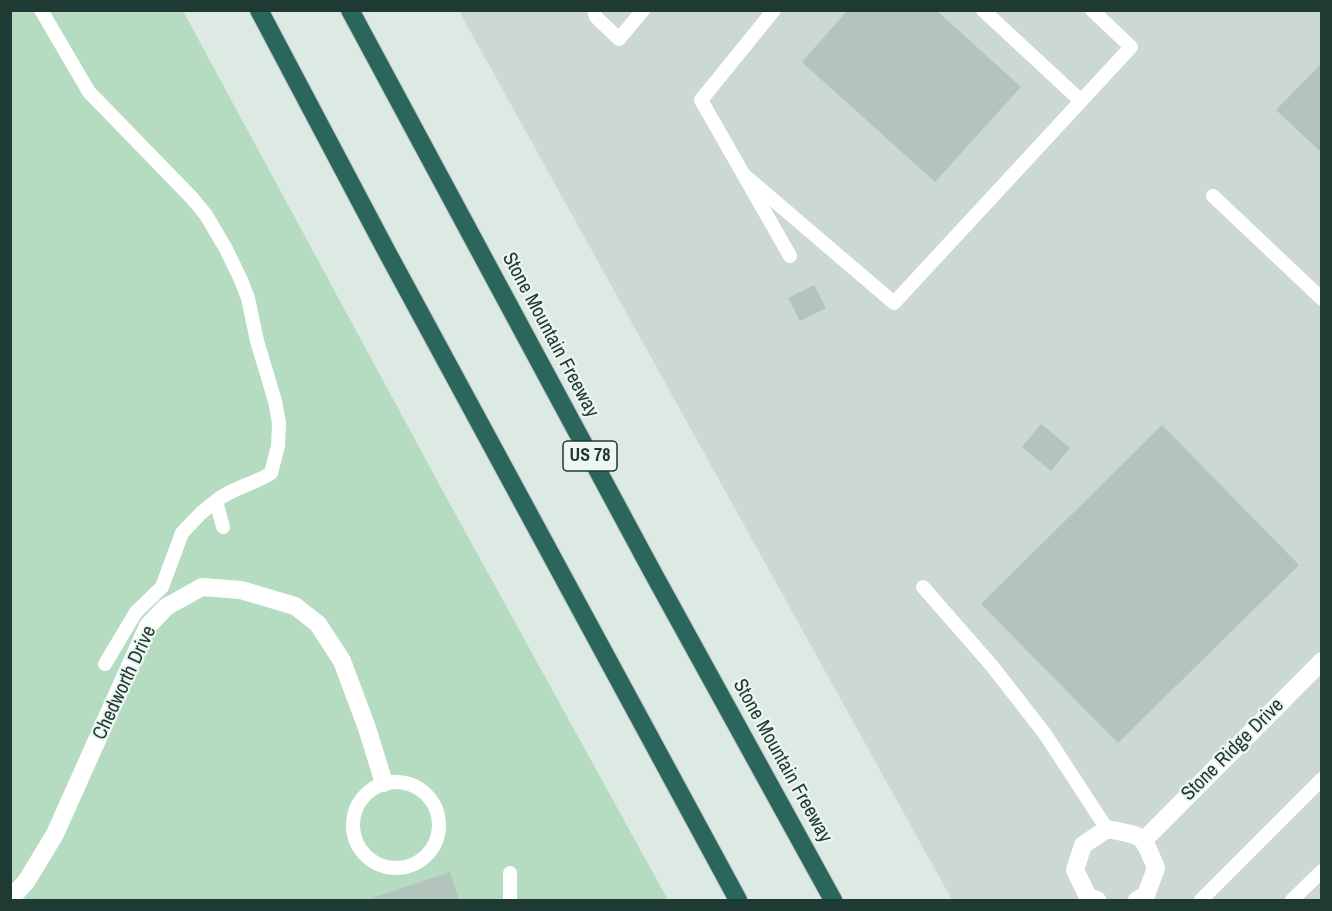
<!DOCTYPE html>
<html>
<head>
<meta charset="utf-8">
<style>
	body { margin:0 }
	#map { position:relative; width:1332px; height:911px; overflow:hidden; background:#ddeae4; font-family:"Archivo Narrow",sans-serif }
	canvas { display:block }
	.frame { position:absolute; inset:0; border:12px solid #1f3933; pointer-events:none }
</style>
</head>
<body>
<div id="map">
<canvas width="1332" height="911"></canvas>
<div class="frame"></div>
</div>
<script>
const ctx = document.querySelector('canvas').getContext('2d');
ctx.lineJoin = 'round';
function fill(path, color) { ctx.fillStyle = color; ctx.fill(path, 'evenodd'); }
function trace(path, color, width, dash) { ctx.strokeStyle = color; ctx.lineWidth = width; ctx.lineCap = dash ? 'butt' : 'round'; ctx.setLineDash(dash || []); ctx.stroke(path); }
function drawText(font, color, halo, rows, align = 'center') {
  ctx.font = font + ' "Archivo Narrow",sans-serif'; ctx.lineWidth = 4.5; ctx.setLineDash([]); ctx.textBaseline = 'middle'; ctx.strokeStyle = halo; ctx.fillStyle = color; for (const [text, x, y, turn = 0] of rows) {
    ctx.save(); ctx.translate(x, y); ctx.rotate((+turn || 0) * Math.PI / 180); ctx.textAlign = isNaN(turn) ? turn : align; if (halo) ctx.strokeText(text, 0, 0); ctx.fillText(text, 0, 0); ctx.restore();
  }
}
fill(new Path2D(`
	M 459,11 L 1321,11 L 1321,900 L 952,900 Z`), '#ccd9d3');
fill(new Path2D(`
	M 11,11 L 183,11 L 451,506 L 668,900 L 11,900 Z`), '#b5dcc0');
fill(new Path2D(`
	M 848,10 L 936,10 L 1021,87 L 935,182 L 802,62 Z
	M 1322,63 L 1322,153 L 1276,110 Z
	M 814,285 L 826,308 L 800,321 L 788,298 Z
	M 1041,424 L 1070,448 L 1051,471 L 1022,447 Z
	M 1162,425 L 1299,565 L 1118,743 L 981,604 Z
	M 450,872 L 459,900 L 366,900 Z`), '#b3c4bd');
const highway = new Path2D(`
	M 259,10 L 387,252 L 738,900
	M 350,10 L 653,573 L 833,900`);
trace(highway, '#bcc4c2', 20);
trace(new Path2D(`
	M 41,10 L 89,92 L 192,198 L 206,215 L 226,249 L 241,280 L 248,298 L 257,341 L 275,401 L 279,423 L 278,446 L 271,473 C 253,485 233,487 216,501 L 223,527
	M 594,10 L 596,17 L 619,39 L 643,10
	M 774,10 L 701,100 L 790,256
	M 983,10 L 1081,101
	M 743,174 L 894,303 L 1131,47 L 1092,10
	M 1213,196 L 1322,299
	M 923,587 L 992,666 L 1045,734 L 1107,829
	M 105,664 L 136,612 L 162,587 L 182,533 L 201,513 L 216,501
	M353 825a43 43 0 1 1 86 0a43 43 0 1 1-86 0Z
	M 510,873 L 510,900
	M 1201,900 L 1322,779
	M 1292,900 L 1322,871`), '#fff', 14);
trace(new Path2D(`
	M 1144,840 L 1322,661
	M 10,899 L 26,882 L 55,834 L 148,626 L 166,607 L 202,587 L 241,590 L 295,606 L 318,624 L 342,661 L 367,728 L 384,783
	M 1097,900 L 1088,897 L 1075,870 L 1083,845 L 1107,829 C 1145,837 1141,832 1156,868 L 1146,895 L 1137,900`), '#fff', 18);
trace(highway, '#2a665b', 18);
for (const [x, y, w] of [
	[590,456,54]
]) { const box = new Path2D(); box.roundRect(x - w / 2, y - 15, w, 30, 4.5); ctx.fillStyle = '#eef6f2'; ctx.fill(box); trace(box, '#1f3933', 1.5); }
drawText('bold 18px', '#1f3933', null, [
	["US 78",590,456]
]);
drawText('20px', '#1f3933', '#eef6f2', [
	["Stone Mountain Freeway",550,335,62],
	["Chedworth Drive",125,683,-65],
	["Stone Ridge Drive",1233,750,-45],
	["Stone Mountain Freeway",782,761,61]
]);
</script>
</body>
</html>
